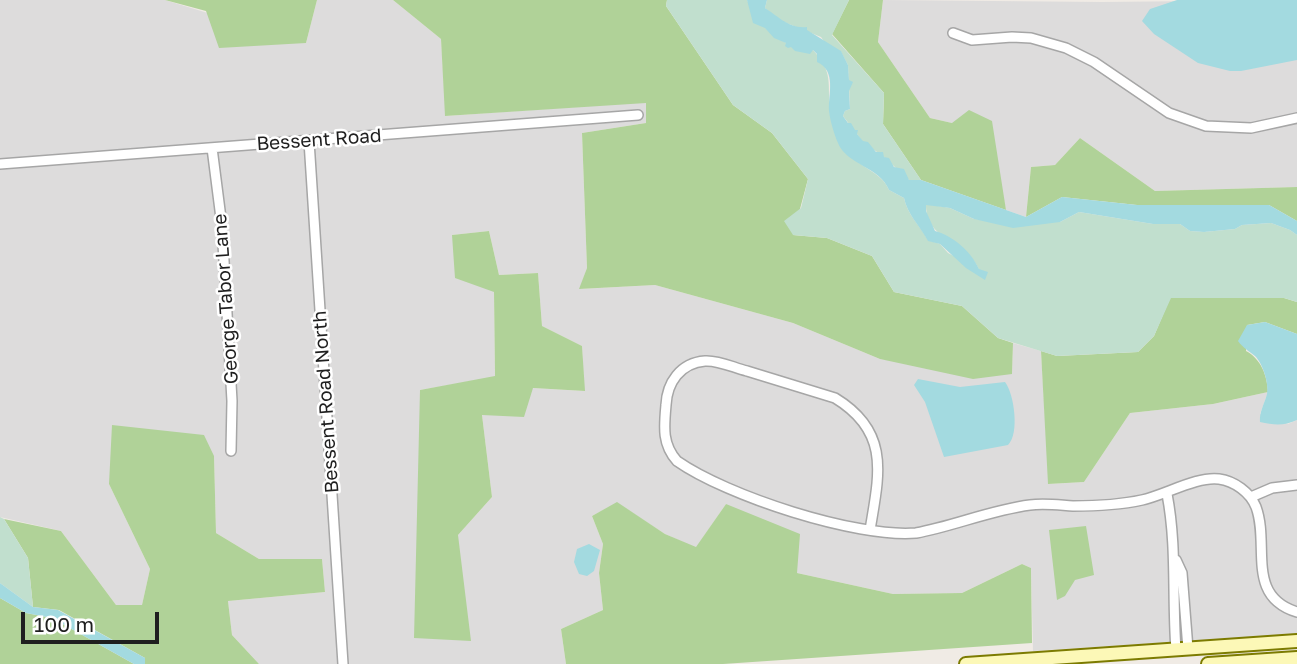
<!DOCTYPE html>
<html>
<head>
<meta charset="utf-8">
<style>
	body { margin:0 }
	#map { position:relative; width:1297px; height:664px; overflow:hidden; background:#f0ebe5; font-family:"Golos Text",sans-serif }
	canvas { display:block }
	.scale { position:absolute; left:21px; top:612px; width:138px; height:32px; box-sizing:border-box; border:4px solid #1f1f1f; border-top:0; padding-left:9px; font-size:21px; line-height:24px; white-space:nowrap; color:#1f1f1f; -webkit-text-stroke:5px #fff; paint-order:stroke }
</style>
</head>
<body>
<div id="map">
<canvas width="1297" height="664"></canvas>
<div class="scale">100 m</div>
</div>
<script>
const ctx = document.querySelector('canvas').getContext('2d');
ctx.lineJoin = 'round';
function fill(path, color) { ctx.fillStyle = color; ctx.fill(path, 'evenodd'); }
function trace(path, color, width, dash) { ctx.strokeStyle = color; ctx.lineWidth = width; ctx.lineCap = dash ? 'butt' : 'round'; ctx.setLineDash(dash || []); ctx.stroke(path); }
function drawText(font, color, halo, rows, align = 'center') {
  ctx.font = font + ' "Golos Text",sans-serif'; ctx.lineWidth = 5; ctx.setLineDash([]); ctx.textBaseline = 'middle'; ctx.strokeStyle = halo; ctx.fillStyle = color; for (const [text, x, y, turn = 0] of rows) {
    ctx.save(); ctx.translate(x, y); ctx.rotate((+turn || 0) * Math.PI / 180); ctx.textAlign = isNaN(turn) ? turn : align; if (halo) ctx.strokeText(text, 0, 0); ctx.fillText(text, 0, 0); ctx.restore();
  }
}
fill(new Path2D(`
	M 0,0 L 165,0 L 306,43 L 317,0 L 393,0 L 441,39 L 446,116 L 646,102 L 646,123 L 582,133 L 587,268 L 580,289 L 655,285 L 793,323 L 880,359 L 1012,374 L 1013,343 L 1041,351 L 1049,484 L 1084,482 L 1130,413 L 1213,404 L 1268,392 L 1260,414 L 1288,424 L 1297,420 L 1297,634 L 1033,651 L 1031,568 L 1022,564 L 962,593 L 893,594 L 797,573 L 726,504 L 696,548 L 665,534 L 617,503 L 592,516 L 603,544 L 599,573 L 603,610 L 561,629 L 566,664 L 259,664 L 232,635 L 228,601 L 325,592 L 322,559 L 259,559 L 216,533 L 214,456 L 109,484 L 150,569 L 142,605 L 116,605 L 61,531 L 0,517 ZM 489,231 L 499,275 L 538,273 L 542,326 L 582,346 L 584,391 L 533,388 L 482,415 L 492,497 L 458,535 L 420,390 L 495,377 L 494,292 L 452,235 Z
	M 883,0 L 1102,2 L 1297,0 L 1297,187 L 1155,191 L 1080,138 L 1055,165 L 1031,167 L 1026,217 L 1006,210 L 998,172 L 952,123 L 930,118 L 878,42 Z`), '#dddcdc');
fill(new Path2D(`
	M 165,0 L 317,0 L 306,43 L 219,48 L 206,11 Z
	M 393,0 L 667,0 L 666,6 L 733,105 L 772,133 L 808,179 L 793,235 L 827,238 L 872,256 L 894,292 L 962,306 L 998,338 L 1013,343 L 1012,374 L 973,379 L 880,359 L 793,323 L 655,285 L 579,289 L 587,268 L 582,133 L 646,123 L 646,103 L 445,116 L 441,39 Z
	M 849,0 L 883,0 L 878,42 L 930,118 L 952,123 L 969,110 L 992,121 L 1006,210 L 921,180 L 883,124 L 884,93 L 832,34 Z
	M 1080,138 L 1155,191 L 1297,187 L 1297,221 L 1269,205 L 1137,205 L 1062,197 L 1026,217 L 1031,167 L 1055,165 Z
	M 489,231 L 499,275 L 538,273 L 542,326 L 582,346 L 585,391 L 533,388 L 524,417 L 482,415 L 492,497 L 458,535 L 471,641 L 414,638 L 420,390 L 495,376 L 494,292 L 455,278 L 452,235 Z
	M 1170,298 L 1284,298 L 1297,302 L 1297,334 L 1265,322 L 1247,325 L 1246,351 C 1261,359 1267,375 1268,392 L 1213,404 L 1130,413 L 1084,482 L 1048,484 L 1041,351 L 1057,356 L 1138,352 L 1154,336 Z
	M 112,425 L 204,435 L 214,456 L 216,533 L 259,559 L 322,559 L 325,592 L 228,601 L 232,635 L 259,664 L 145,664 L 145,658 L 59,610 L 33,607 L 28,558 L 4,519 L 61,531 L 116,605 L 142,605 L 150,569 L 109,484 Z
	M 617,502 L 665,534 L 696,547 L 726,504 L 800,534 L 797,573 L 893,594 L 962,593 L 1022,564 L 1031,568 L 1032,643 L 723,664 L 566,664 L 561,629 L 603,610 L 599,573 L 603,544 L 592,516 Z
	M 1086,526 L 1094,575 L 1075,580 L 1065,596 L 1057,600 L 1049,530 Z
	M 0,598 L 26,613 L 52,618 L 134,664 L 0,664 Z`), '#b0d298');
fill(new Path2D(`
	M 667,0 L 747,0 C 759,28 781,45 810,51 L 813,50 C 834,73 827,83 830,109 C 831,122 842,138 848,149 C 857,169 881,170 889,190 L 904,198 C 907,214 920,226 928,240 L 940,244 L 948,253 L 979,269 C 966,241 925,240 926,204 L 950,208 L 974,219 L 1060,222 L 1079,212 L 1153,224 L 1180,224 L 1190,231 L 1204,232 L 1235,229 L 1242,225 L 1271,223 L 1290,230 L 1297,235 L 1297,302 L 1284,298 L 1171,298 L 1154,336 L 1138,352 L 1057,356 L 998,338 L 962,306 L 894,292 L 872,256 L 827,238 L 793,235 L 784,221 L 801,208 L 808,179 L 772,133 L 733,105 L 666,6 Z
	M 767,0 L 849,0 L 832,35 L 884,93 L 883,124 L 921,180 L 909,180 L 884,157 L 863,142 L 843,116 L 845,111 L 850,109 L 848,65 L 841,52 L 826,44 L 821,37 L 779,20 L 765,8 Z
	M 0,517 L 4,519 L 28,558 L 33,607 L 0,583 Z`), '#c1dfce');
fill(new Path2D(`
	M 747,0 L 767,0 L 765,8 C 778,16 789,29 807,27 L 807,30 L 841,51 L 848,65 L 849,80 L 853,82 L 849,91 L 850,109 L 845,111 L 843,116 L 848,123 L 851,123 L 855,130 L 858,130 L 857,134 L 863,141 L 868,142 L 876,152 L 883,152 L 884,157 L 889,158 L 894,167 L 904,169 L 909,180 L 921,180 L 1026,217 L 1062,197 L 1137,205 L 1269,205 L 1297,221 L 1297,235 L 1290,230 L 1271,223 L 1242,225 L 1235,229 L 1204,232 L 1190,231 L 1180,224 L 1153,224 L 1079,212 L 1060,222 L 1013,228 L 974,219 L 950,208 L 926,205 L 926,211 L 935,231 C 953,236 971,251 979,269 L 988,272 L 985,280 L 966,268 L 940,244 L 928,241 C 920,226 907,214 904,198 L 889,190 C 880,167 847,165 838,143 C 834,134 830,120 829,111 C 828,94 837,71 817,62 L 817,54 L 813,50 L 810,54 L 795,51 L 791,47 L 788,48 L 785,46 L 786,43 L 774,38 L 765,28 L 753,23 Z
	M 1177,0 L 1297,0 L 1297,60 L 1241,71 L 1230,71 L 1198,63 L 1154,34 L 1142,21 L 1150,9 Z
	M 1265,322 L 1297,334 L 1297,420 C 1284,426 1274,425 1260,422 C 1259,412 1264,405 1267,394 C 1269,383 1263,364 1255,356 C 1249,351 1243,348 1238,341 L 1247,325 Z
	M 918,379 L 960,387 L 1005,382 C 1014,393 1020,434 1008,445 L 944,457 L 925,402 L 914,385 Z
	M 589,544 L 600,550 L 594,571 L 587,576 L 579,574 L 574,562 L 577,549 Z
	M 0,583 L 33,607 L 58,610 L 145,658 L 145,664 L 134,664 L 52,618 L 26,613 L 0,598 Z`), '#a3dae0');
const street = new Path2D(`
	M 953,33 L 972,40 L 1012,37 L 1031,38 L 1066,48 L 1094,62 L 1169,113 L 1206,126 L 1251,128 L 1297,118
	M 309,141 L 343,664
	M 212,148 L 222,226 L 232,401 L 231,451
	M 0,164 L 638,115
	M 1167,494 C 1177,546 1172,596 1176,650
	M 1251,497 L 1272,488 L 1297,485
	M 870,530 C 879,475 891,432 835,398 C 806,389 776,380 747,371 C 734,368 719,360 705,361 C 680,363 667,383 666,405 C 664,427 662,444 677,461 C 727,496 856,538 916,533 C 954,526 991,510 1030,505 C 1044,503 1058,505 1073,506 C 1096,506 1119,505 1142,500 C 1165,495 1197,476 1219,479 C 1234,481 1250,492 1256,507 C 1270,545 1245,596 1297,612
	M 1176,560 L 1182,573 L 1188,649`);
const secondary = new Path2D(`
	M 966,664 L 1297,641
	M 1208,664 L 1297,658`);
trace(street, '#a6a6a6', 12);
trace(secondary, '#7c7b00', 16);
trace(street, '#fff', 9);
trace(secondary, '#fcf8b7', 12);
drawText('19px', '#1f1f1f', '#fff', [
	["Bessent Road",319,140,-4],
	["George Tabor Lane",226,299,-94],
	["Bessent Road North",326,402,-94]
]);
</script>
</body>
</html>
